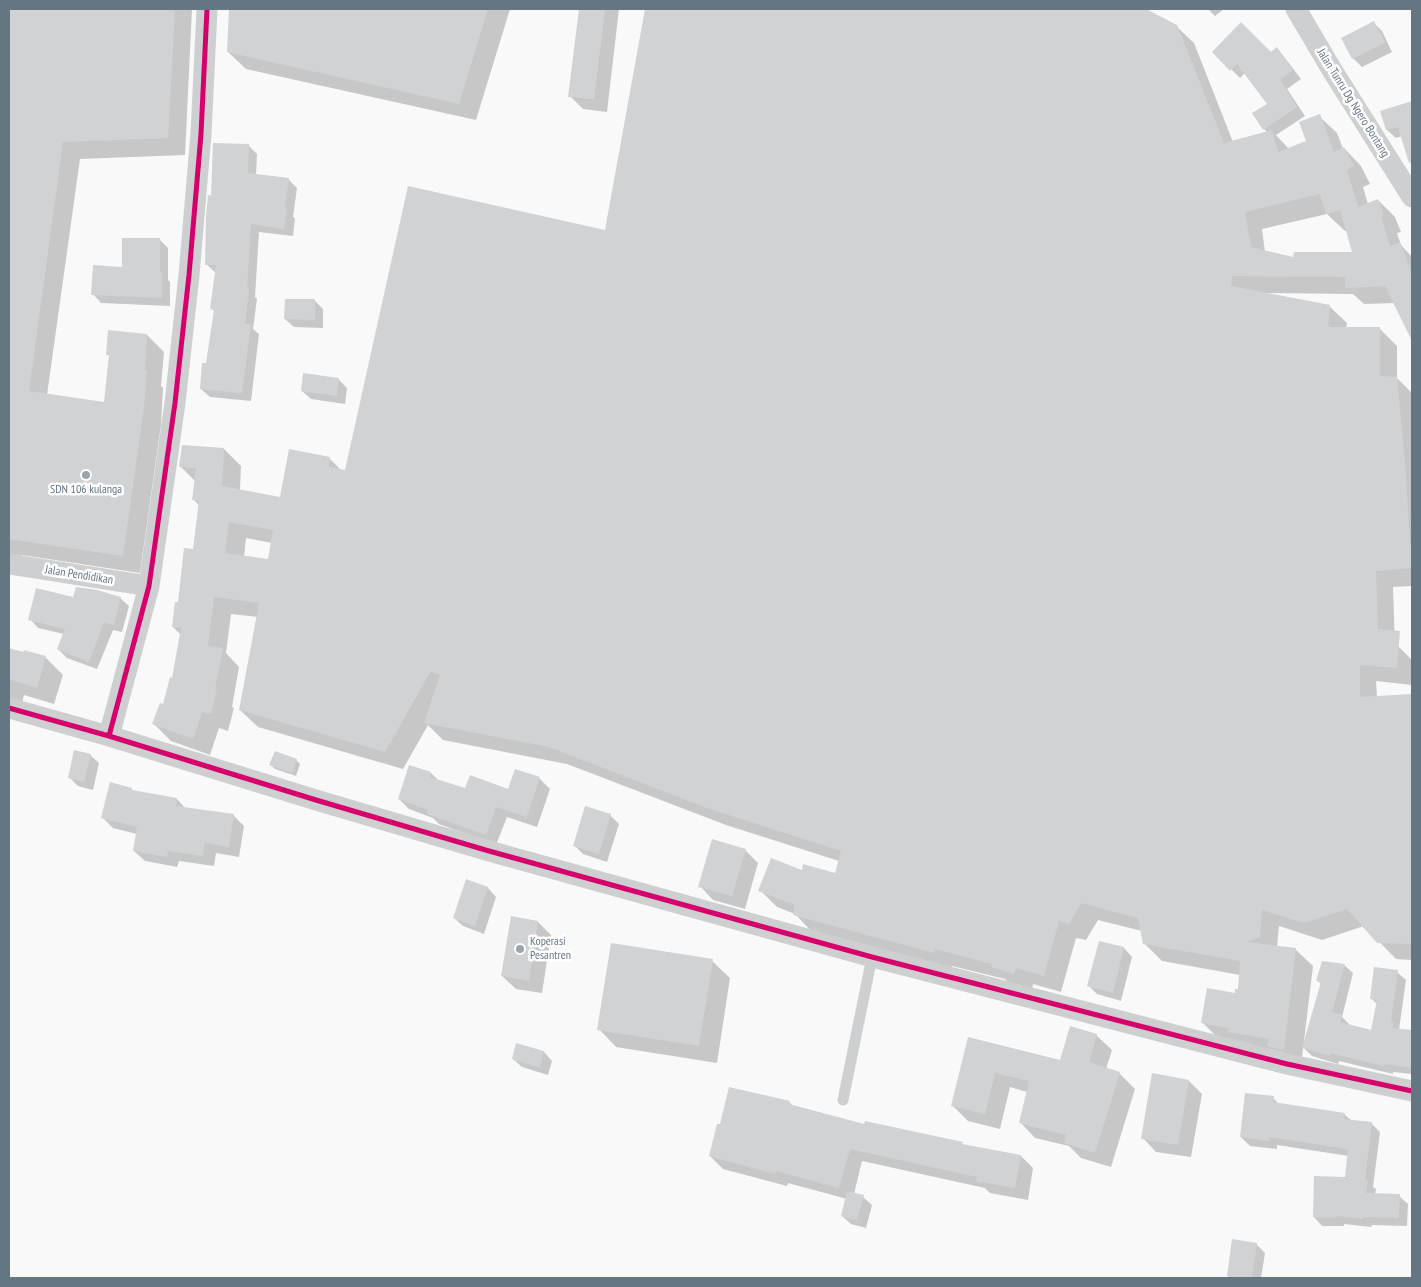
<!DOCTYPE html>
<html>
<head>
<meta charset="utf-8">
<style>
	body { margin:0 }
	#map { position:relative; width:1421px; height:1287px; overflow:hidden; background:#f9f9f9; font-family:"PT Sans Narrow",sans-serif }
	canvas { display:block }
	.frame { position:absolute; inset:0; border:10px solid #657683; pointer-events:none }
</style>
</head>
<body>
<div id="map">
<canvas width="1421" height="1287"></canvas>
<div class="frame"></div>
</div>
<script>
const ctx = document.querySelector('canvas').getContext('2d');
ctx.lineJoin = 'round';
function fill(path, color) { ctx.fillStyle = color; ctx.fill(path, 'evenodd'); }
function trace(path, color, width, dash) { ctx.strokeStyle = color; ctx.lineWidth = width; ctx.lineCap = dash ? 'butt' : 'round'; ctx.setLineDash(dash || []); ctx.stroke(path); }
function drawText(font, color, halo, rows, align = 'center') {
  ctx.font = font + ' "PT Sans Narrow",sans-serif'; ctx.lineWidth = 5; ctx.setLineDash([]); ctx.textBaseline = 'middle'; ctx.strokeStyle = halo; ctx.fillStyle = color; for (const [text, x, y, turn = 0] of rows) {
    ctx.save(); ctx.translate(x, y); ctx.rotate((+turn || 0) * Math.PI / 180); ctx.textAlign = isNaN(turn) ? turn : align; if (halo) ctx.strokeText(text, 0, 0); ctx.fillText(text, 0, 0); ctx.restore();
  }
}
fill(new Path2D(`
	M 9,9 L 192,9 L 185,155 L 80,159 L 47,395 L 105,403 L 110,356 L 107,354 L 147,335 L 164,352 L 161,386 L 163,388 L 161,425 L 140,573 L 22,555 L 9,572 Z
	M 230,9 L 510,9 L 476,120 L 246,69 L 228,52 Z
	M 580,9 L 619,9 L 607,112 L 583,109 L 570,96 Z
	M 646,9 L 1143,9 L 1176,26 L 1194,43 L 1233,142 L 1268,133 L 1264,129 L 1268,104 L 1245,73 L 1240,78 L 1214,52 L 1271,53 L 1277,49 L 1285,58 L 1301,79 L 1287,89 L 1305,116 L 1276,135 L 1289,149 L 1308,141 L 1319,116 L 1337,133 L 1343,149 L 1344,148 L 1361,166 L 1370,184 L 1363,187 L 1368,204 L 1378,200 L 1395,217 L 1401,232 L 1397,233 L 1401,245 L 1412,257 L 1412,338 L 1395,303 L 1364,304 L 1353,294 L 1267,293 L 1267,294 L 1329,306 L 1347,323 L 1346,329 L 1380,329 L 1397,346 L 1397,378 L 1412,393 L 1412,586 L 1393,587 L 1395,646 L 1398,646 L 1412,660 L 1412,685 L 1376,681 L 1377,697 L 1412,695 L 1412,960 L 1396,959 L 1364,926 L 1322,940 L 1279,926 L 1277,947 L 1295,949 L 1313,966 L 1304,1041 L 1305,1042 L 1322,985 L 1318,981 L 1344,965 L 1353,973 L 1342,1017 L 1350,1025 L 1372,1031 L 1377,1004 L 1372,999 L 1397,972 L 1406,980 L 1399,1030 L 1412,1032 L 1412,1074 L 1393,1072 L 1393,1074 L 1339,1061 L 1338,1064 L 1312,1056 L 1303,1047 L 1301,1067 L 1220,1040 L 1203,1023 L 1239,990 L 1240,975 L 1162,961 L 1144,943 L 1142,931 L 1098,920 L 1086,940 L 1076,938 L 1061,992 L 1033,984 L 1032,990 L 1010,984 L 1005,979 L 952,966 L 951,970 L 812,932 L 795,914 L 777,907 L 760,890 L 803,871 L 835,875 L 839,861 L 726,825 L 567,764 L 443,740 L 428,725 L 403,769 L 258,727 L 240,710 L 258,617 L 231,614 L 226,653 L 239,667 L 232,707 L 234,708 L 228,731 L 219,728 L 210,755 L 171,741 L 154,724 L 164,705 L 173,679 L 181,635 L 173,627 L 194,551 L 200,506 L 194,500 L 196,482 L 180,466 L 224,449 L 241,466 L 240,490 L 281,498 L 329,458 L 341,470 L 346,471 L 606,232 ZM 1327,214 L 1345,231 L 1347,230 L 1354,254 L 1295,259 L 1265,252 L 1262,229 ZM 246,538 L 272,543 L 269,560 L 244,557 Z
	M 1208,9 L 1224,9 L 1215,16 Z
	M 1374,23 L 1382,31 L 1392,52 L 1362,67 L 1353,58 L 1343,38 Z
	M 1412,103 L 1412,163 L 1402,136 L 1396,138 L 1387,130 L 1382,112 Z
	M 248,145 L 257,154 L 256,175 L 288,179 L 297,188 L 293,217 L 295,218 L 293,236 L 259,232 L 255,297 L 257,299 L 253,329 L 259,334 L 251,401 L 210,397 L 201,389 L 207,365 L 215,312 L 212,309 L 216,273 L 206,264 L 212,197 Z
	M 159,239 L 168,248 L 168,280 L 170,282 L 170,306 L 101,303 L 93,294 Z
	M 315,301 L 323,309 L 323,328 L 294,327 L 285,319 Z
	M 338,379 L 347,388 L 345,404 L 311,399 L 302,391 Z
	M 74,598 L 120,598 L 129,606 L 122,632 L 113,630 L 97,669 L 67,658 L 58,649 L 64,634 L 38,628 L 30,619 Z
	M 9,649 L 24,654 L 25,651 L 46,658 L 63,675 L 54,704 L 24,695 L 22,703 L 9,699 Z
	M 90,755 L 99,763 L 93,790 L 78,786 L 69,777 Z
	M 296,760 L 300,764 L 296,776 L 275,769 L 271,765 Z
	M 431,773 L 439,781 L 466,790 L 509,791 L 539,778 L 550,789 L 537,827 L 507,817 L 496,845 L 439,824 L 433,818 L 409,809 L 399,799 Z
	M 134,792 L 177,799 L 186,809 L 233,815 L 244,826 L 239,857 L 216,853 L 214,866 L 179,861 L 177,867 L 145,861 L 134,851 L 137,834 L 113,828 L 102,817 Z
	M 610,815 L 619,824 L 607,862 L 583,854 L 575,846 Z
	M 745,850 L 758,863 L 745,909 L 713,900 L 700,886 Z
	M 488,888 L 496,897 L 484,934 L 463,926 L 454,918 Z
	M 538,922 L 551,935 L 542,993 L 516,989 L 502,976 Z
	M 1100,942 L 1124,948 L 1132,957 L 1121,1001 L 1097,994 L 1089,986 Z
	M 712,961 L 730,978 L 717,1063 L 616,1047 L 599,1029 Z
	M 1096,1035 L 1112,1050 L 1106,1069 L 1120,1074 L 1135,1089 L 1111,1167 L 1081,1158 L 1069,1146 L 1035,1138 L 1020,1122 L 1027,1092 L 1010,1087 L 1000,1129 L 968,1121 L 952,1105 L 969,1038 L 1061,1061 Z
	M 517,1044 L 544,1052 L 552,1061 L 548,1075 L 522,1067 L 513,1059 Z
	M 1189,1081 L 1202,1094 L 1191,1157 L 1156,1152 L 1143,1138 Z
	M 1273,1098 L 1279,1104 L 1344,1114 L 1352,1121 L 1371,1123 L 1380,1132 L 1373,1187 L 1376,1189 L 1375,1195 L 1399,1196 L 1408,1204 L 1407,1226 L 1372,1225 L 1371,1227 L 1344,1224 L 1344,1226 L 1322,1226 L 1314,1217 L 1346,1179 L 1349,1156 L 1277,1145 L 1277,1149 L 1250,1146 L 1241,1137 Z
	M 789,1102 L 793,1106 L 865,1126 L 1021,1156 L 1033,1168 L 1028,1200 L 990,1193 L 985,1188 L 862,1161 L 854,1194 L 863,1197 L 872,1205 L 866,1228 L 851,1224 L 842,1216 L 847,1199 L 788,1183 L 787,1186 L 723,1169 L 710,1156 Z
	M 1256,1244 L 1265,1253 L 1261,1278 L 1230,1278 L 1228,1276 Z`), '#0003');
fill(new Path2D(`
	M 9,9 L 175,9 L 168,138 L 63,142 L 29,391 L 104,402 L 109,355 L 106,355 L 108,330 L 147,334 L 145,370 L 147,370 L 144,407 L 123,556 L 9,539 Z
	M 229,9 L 488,9 L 459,104 L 227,52 Z
	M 579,9 L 605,9 L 594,99 L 568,97 Z
	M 645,9 L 1146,9 L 1177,25 L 1224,143 L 1272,130 L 1278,152 L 1306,141 L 1299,122 L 1320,114 L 1334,152 L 1344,147 L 1354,166 L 1347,170 L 1358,207 L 1378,199 L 1384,215 L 1381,216 L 1390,246 L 1400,242 L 1412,274 L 1412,341 L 1385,286 L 1345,288 L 1345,277 L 1232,276 L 1231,286 L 1330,305 L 1328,327 L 1380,327 L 1380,376 L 1397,377 L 1405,462 L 1410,544 L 1412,544 L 1412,568 L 1376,571 L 1378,629 L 1400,631 L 1397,668 L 1360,665 L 1360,697 L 1412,694 L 1412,944 L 1377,943 L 1347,909 L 1304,923 L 1262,910 L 1260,937 L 1246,942 L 1296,948 L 1284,1050 L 1267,1046 L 1269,1039 L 1228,1032 L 1229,1028 L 1201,1023 L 1207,988 L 1235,993 L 1235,989 L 1238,989 L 1240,961 L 1143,944 L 1138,918 L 1081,903 L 1069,924 L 1059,921 L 1044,976 L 1016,968 L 1014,974 L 991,967 L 992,964 L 935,949 L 934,953 L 793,915 L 795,905 L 758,891 L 771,858 L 802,870 L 803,864 L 835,873 L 841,851 L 707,808 L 549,747 L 424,723 L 440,675 L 431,671 L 385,752 L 239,710 L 259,603 L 214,597 L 208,646 L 223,648 L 215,689 L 217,690 L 211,714 L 202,712 L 193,739 L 152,724 L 160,703 L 163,704 L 170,677 L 172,678 L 181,628 L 172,627 L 175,602 L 178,602 L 184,548 L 193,549 L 199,501 L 192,500 L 196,468 L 179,467 L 182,445 L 224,448 L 222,486 L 280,497 L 289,449 L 330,457 L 329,467 L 345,470 L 408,186 L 605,230 ZM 1320,194 L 1326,214 L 1340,210 L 1352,252 L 1294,252 L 1293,257 L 1251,247 L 1245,212 ZM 229,522 L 273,530 L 268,559 L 225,553 Z
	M 1374,21 L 1385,43 L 1352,59 L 1341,38 Z
	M 1241,22 L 1271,52 L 1277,47 L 1293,70 L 1280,80 L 1297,107 L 1263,130 L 1252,113 L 1267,104 L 1237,64 L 1230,71 L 1212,52 Z
	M 1412,101 L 1412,162 L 1409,163 L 1398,127 L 1386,130 L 1380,111 Z
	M 213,143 L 249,144 L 248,173 L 289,178 L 285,208 L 287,209 L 284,229 L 251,224 L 247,289 L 249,289 L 245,324 L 251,324 L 242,393 L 200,389 L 202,363 L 206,363 L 214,310 L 210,309 L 216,265 L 205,265 L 206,217 L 208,195 L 211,196 Z
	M 122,238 L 160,238 L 160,272 L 162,272 L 162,298 L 91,295 L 93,265 L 122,267 Z
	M 285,299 L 315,299 L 315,320 L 284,319 Z
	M 303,373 L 339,378 L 337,396 L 301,391 Z
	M 76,587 L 97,590 L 121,597 L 114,625 L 104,622 L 89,662 L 57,649 L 65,629 L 28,620 L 36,588 L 73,597 Z
	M 9,648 L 23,652 L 24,650 L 46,656 L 37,688 L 9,679 Z
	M 74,750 L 91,754 L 84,782 L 68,778 Z
	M 275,751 L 297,759 L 292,773 L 269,765 Z
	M 409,765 L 431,772 L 430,777 L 465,788 L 470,775 L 508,789 L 515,769 L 540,777 L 527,817 L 496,807 L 486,835 L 427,814 L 428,810 L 398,799 Z
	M 110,782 L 132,788 L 132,790 L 177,798 L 176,806 L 234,814 L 229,847 L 205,843 L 203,856 L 168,851 L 167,857 L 133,851 L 137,827 L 101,818 Z
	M 585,806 L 611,814 L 599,854 L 573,846 Z
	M 712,839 L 746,849 L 732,896 L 698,887 Z
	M 466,879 L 488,887 L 475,926 L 453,918 Z
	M 511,916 L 538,921 L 529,981 L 501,976 Z
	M 1099,941 L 1124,947 L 1113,993 L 1087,986 Z
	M 611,943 L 713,959 L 699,1046 L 597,1030 Z
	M 1322,961 L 1345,964 L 1332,1012 L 1342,1015 L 1340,1022 L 1371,1030 L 1377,1000 L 1370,999 L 1374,967 L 1398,970 L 1391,1021 L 1394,1022 L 1392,1028 L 1412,1030 L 1412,1068 L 1385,1064 L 1384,1066 L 1330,1053 L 1330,1056 L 1302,1048 L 1321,982 L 1316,981 Z
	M 1070,1026 L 1097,1034 L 1089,1062 L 1120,1072 L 1095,1153 L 1064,1143 L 1066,1135 L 1019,1123 L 1029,1081 L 995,1073 L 985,1114 L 951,1106 L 968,1037 L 1060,1060 Z
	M 516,1043 L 544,1051 L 540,1068 L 512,1059 Z
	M 1152,1073 L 1189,1080 L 1178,1145 L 1141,1139 Z
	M 729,1087 L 790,1101 L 789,1104 L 864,1124 L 865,1121 L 963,1142 L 962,1144 L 1021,1155 L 1015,1188 L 976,1181 L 977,1177 L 850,1149 L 839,1188 L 776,1171 L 775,1174 L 709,1156 L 717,1124 L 720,1124 Z
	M 1245,1093 L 1274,1096 L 1273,1102 L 1345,1113 L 1344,1119 L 1372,1122 L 1365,1179 L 1368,1180 L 1366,1193 L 1400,1194 L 1399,1218 L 1363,1217 L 1363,1219 L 1336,1216 L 1335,1218 L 1313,1217 L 1314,1176 L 1345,1177 L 1348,1149 L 1269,1137 L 1269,1141 L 1240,1137 Z
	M 847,1191 L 864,1195 L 857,1220 L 841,1216 Z
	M 1232,1239 L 1257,1243 L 1252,1278 L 1227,1276 Z`), '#d0d2d3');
trace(new Path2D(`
	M 843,1100 L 872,957`), '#cecfd0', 11);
trace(new Path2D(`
	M 1296,9 L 1332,70 L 1412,197
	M 9,564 L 149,586
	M 9,708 L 109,736 L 316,800 L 489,851 L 872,957 L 1287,1064 L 1412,1091
	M 109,736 L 149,586 L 175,403 L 189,275 L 201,134 L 207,9`), '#cecfd0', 21);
trace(new Path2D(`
	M 9,708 L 109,736 L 316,800 L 489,851 L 872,957 L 1287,1064 L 1412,1091
	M 109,736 L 149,586 L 175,403 L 189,275 L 201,134 L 207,9`), '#d6006c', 5);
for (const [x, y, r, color] of [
	[86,475,5,"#99a4ac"],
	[520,949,5,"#99a4ac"]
]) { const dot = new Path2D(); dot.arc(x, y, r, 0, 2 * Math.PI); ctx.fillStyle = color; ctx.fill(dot); trace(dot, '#fff', 2); }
drawText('12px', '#657683', '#fff', [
	["Jalan Tunru Dg Ngero Bontang",1353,103,58],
	["Jalan Pendidikan",79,575,9]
]);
drawText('12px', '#657683', '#fff', [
	["SDN 106 kulanga",86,490],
	["Koperasi",530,942,"left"],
	["Pesantren",530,956,"left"]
]);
</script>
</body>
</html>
